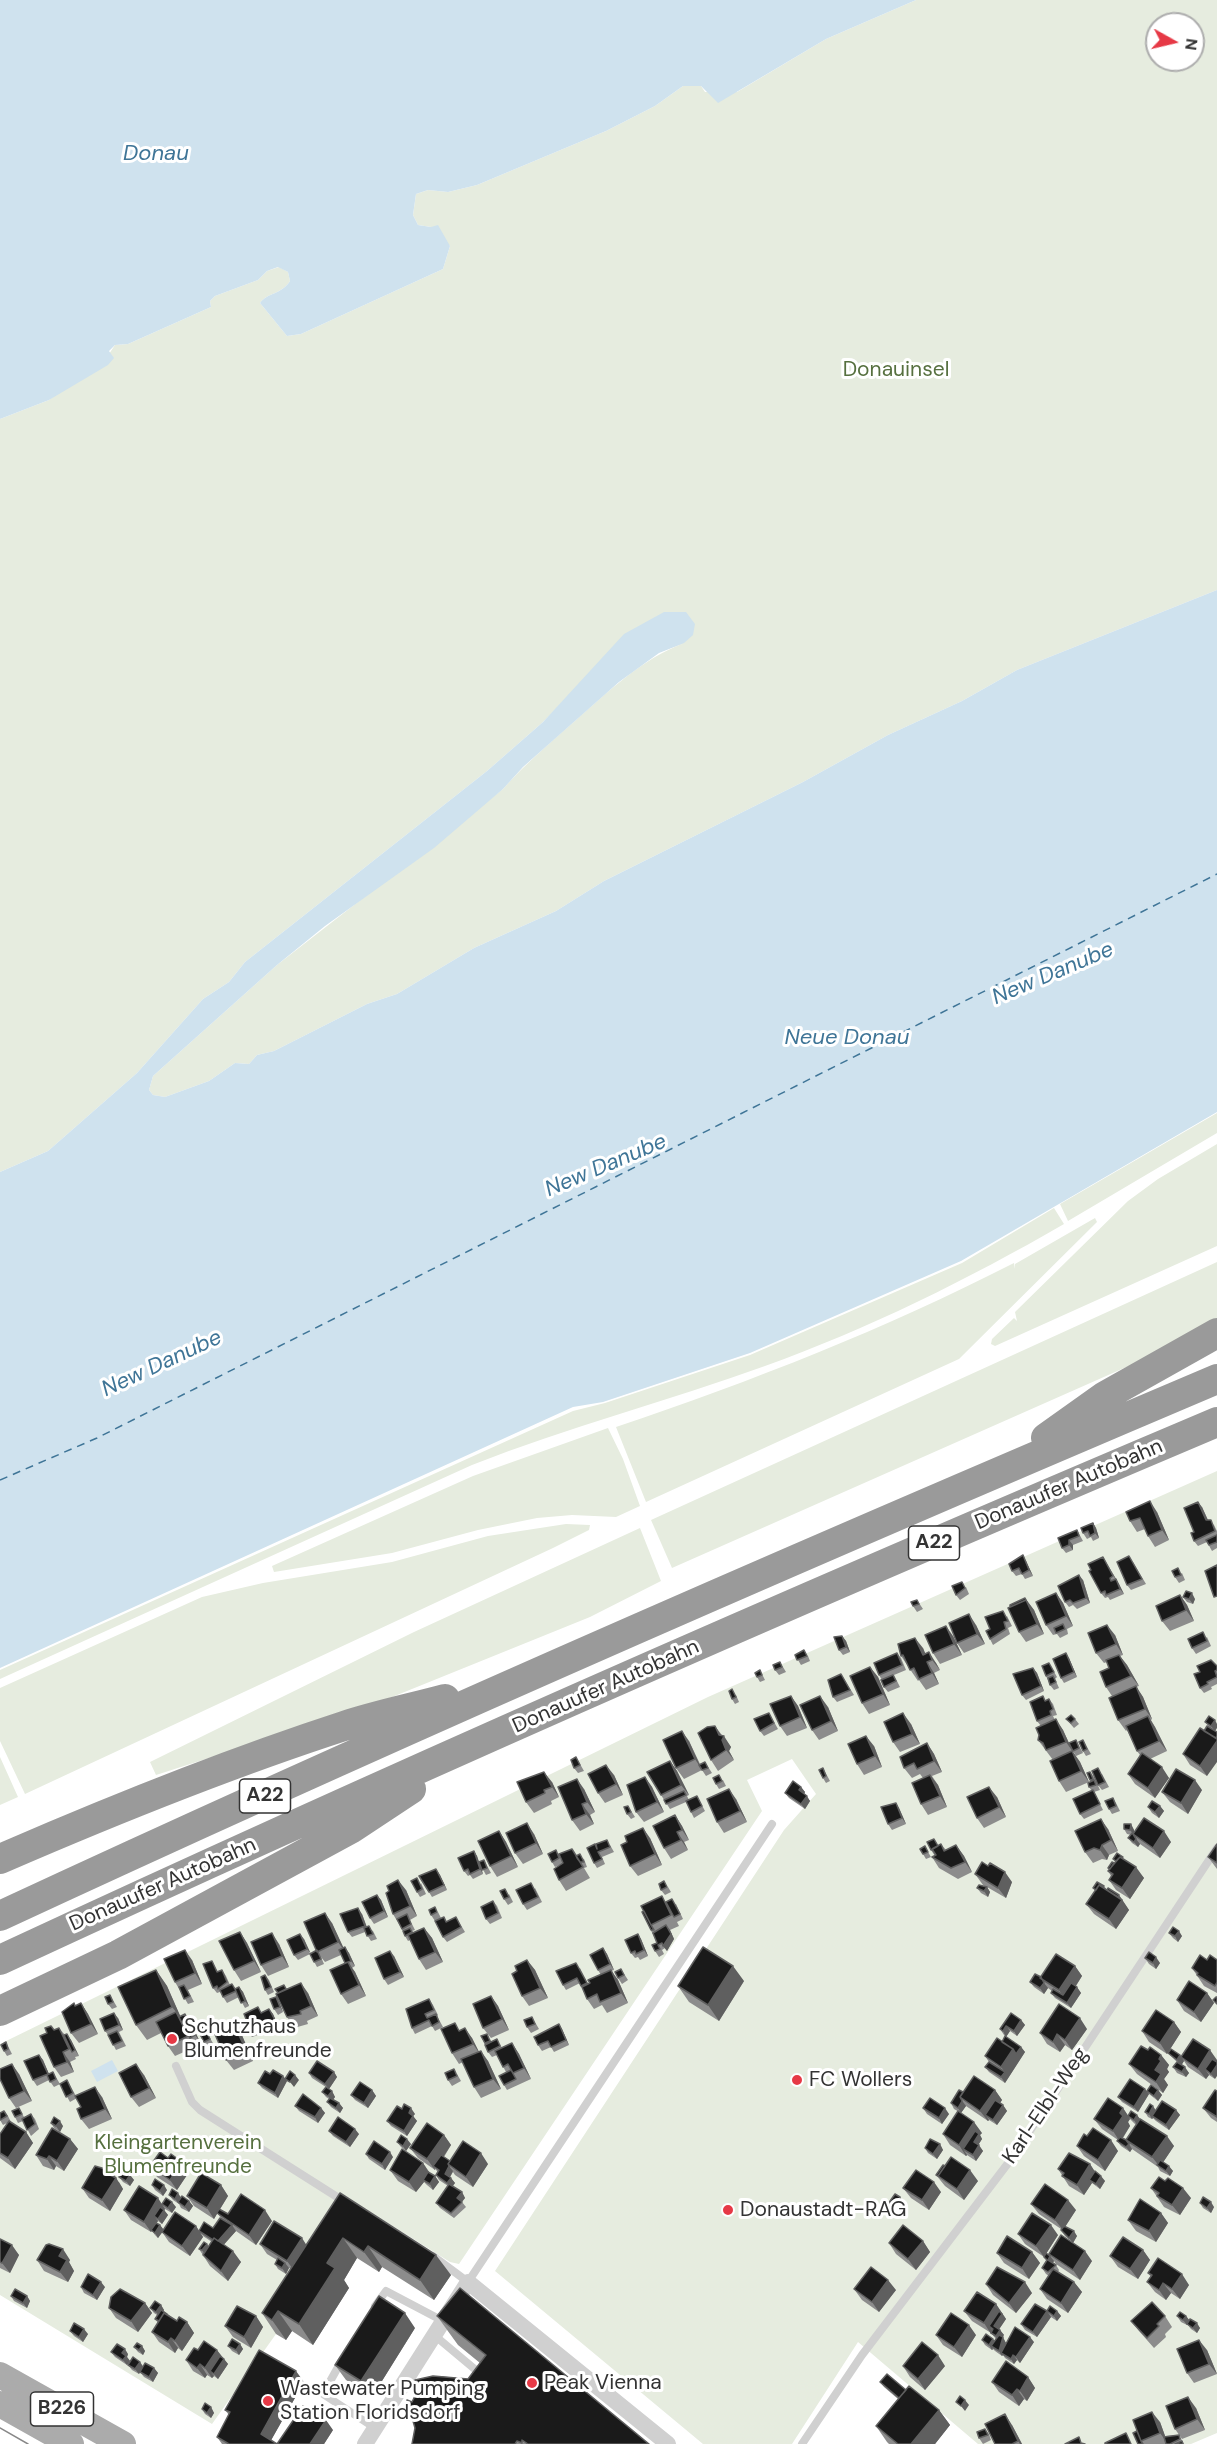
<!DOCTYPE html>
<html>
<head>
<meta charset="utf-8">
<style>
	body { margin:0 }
	#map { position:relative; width:1217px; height:2444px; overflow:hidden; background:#fff; font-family:"DM Sans",sans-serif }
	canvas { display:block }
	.north { position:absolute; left:1145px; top:12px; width:60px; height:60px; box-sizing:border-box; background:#fff; border:2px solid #adadad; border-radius:50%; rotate:98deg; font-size:16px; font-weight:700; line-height:24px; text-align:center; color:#333 }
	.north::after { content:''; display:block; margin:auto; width:21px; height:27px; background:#e63946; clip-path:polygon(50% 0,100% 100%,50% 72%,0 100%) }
</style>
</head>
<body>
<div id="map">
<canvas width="1217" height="2444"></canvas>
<div class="north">N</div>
</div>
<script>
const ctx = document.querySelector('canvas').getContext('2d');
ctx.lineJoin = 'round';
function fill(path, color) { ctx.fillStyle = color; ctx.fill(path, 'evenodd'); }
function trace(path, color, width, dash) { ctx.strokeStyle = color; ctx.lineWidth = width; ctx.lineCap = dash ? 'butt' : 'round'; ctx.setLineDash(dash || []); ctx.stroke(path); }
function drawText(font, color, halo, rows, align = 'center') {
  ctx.font = font + ' "DM Sans",sans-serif'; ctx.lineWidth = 6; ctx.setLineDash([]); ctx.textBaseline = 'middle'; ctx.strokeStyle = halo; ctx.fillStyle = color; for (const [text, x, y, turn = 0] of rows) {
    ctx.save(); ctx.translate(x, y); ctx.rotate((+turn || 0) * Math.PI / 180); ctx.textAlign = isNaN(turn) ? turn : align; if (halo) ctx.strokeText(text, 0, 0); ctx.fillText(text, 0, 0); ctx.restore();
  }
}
fill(new Path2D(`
	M 916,0 L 1217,0 L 1217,590 L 1017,670 L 962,701 L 888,735 L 803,782 L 604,881 L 556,911 L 474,948 L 397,994 L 367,1004 L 274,1051 L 257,1055 L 249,1064 L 235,1063 L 209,1081 L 165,1097 L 153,1095 L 149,1090 L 153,1076 L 277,965 L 503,789 C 525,764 551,742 576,720 C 610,690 642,659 684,643 L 583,681 L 543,722 L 487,771 L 245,962 L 229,982 L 203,999 L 137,1073 L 48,1151 L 0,1172 L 0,419 L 49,400 L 109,354 L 115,345 L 128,344 L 211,307 L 210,301 L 215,296 L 258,280 L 267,271 L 279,267 L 288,272 L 290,281 C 281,295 268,292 260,303 L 287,336 L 301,334 L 443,269 L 450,246 L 431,227 L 418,225 L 413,215 L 416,194 L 428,190 L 448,192 L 477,185 L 606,131 L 655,106 L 683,86 L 701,86 L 705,92 L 737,92 L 826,39 ZM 1157,24 L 1193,24 L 1193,60 L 1157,60 Z
	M 1217,1113 L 1217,1133 L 1068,1221 L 1060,1204 Z
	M 1217,1144 L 1217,1246 L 995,1346 L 991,1344 L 992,1339 L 1014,1318 L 1017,1321 L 1015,1312 L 1128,1201 L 1158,1179 Z
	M 1054,1208 L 1064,1224 C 969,1279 868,1329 765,1366 C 668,1401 568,1427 472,1465 L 0,1679 L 0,1670 L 573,1411 L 605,1403 L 750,1355 L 962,1263 Z
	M 1095,1218 L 1097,1222 L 959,1359 L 646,1502 L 616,1427 C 755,1380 883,1330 1014,1263 L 1015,1269 L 1015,1264 Z
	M 1217,1262 L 1217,1318 L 1140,1361 L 672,1568 L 651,1520 Z
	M 608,1428 L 623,1459 L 640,1506 L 616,1517 L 572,1515 L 537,1518 L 478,1530 L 392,1553 L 274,1572 L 272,1566 L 473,1476 Z
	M 1217,1471 L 1217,2433 L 1191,2444 L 978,2444 L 858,2342 L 792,2444 L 703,2444 L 495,2271 L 784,1830 L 816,1794 L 792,1759 L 747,1780 L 762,1811 L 459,2264 L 450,2262 L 359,2205 L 276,2334 L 212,2424 L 0,2295 L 0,2044 L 708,1697 Z
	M 566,1524 L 590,1525 L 589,1530 L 553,1548 L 25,1794 L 0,1741 L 0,1688 L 202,1597 L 263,1583 L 392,1562 L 488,1536 Z
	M 640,1528 L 661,1581 L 590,1617 L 365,1708 L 156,1775 L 150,1762 L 414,1632 Z
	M 0,1757 L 18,1797 L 0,1805 Z`), '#e6ecdf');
fill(new Path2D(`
	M 0,0 L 916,0 L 826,39 L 718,103 L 701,86 L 683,86 L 655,106 L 606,131 L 477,185 L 448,192 L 428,190 L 416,194 L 413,215 L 418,225 L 431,227 L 438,225 L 450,246 L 443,269 L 301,334 L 287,336 L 260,303 C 268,292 281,295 290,281 L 288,272 L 278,267 L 267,271 L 258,280 L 215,296 L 210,301 L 211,307 L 128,344 L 115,345 L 109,351 L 114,358 L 108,365 L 49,400 L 0,419 Z
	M 1217,590 L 1217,1112 L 961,1261 L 750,1353 L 603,1402 L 573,1407 L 0,1668 L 0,1172 L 48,1151 L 137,1073 L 203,999 L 229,982 L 245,962 L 487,771 L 543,722 L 624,634 L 664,612 L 686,612 L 695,624 L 693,635 L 684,643 L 659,653 L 619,682 L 523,767 L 503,789 L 434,848 L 325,926 L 277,965 L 153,1076 L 149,1090 L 153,1095 L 165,1097 L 209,1081 L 235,1063 L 249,1064 L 257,1055 L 274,1051 L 367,1004 L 397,994 L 474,948 L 556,911 L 604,881 L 803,782 L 888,735 L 962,701 L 1017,670 Z
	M 112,2060 L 118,2071 L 97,2082 L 91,2071 Z`), '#cfe2ee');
trace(new Path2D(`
	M 0,1480 L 97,1438 L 1217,874`), '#3f7597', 1.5, [8, 6]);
trace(new Path2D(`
	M 176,2066 L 192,2102 L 200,2110 L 345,2202
	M 433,2256 L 468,2282 L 772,1824
	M 375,2306 L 386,2291 L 443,2321
	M 434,2335 L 483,2376
	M 342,2360 L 323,2394 L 375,2428
	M 802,2444 L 862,2355 L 1012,2158 L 1217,1848`), '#d0d0d0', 8);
trace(new Path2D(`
	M 365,2444 L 468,2282 L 668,2444`), '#d0d0d0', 16);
trace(new Path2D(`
	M 0,2375 L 123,2444
	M 0,2404 L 71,2444`), '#ababab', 26);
trace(new Path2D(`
	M 1046,1438 L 1105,1396 L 1217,1333
	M 0,1859 C 113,1810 227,1764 344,1726 C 377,1715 412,1708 445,1699
	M 0,1916 C 402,1729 809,1552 1217,1379
	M 0,1960 C 402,1773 808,1595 1217,1422
	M 0,2011 L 118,1955 L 352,1828 L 411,1789`), '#9a9a9a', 30);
trace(new Path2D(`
	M 0,2428 L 28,2444`), '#888', 1.5);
fill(new Path2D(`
	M 1202,1507 L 1208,1520 L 1214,1525 L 1217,1531 L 1217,1548 L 1212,1551 L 1207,1542 L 1198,1546 L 1194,1541 L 1194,1532 Z
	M 1157,1512 L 1169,1540 L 1155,1547 L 1148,1536 L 1145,1529 L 1137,1532 L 1130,1521 Z
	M 1093,1523 L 1096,1528 L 1099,1538 L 1093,1541 L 1091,1537 L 1087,1539 L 1083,1533 Z
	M 1077,1530 L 1083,1541 L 1073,1545 L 1073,1550 L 1066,1553 L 1062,1548 Z
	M 1103,1557 L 1119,1584 L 1124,1594 L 1110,1600 L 1108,1597 L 1105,1598 L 1101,1593 L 1091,1570 Z
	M 1026,1561 L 1033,1576 L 1025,1579 L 1022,1574 L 1016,1576 L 1012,1571 Z
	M 1133,1562 L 1146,1584 L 1131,1590 L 1127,1585 Z
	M 1182,1573 L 1185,1580 L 1179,1583 L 1175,1577 Z
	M 1083,1580 L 1090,1603 L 1077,1609 L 1073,1605 L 1069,1607 L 1065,1602 Z
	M 966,1587 L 969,1594 L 960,1600 L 956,1595 Z
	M 1056,1593 L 1063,1603 L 1073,1626 L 1067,1629 L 1068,1634 L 1060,1638 L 1057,1634 L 1053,1635 L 1046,1625 Z
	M 1180,1595 L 1187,1605 L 1194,1621 L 1170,1631 L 1162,1621 Z
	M 1183,1597 L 1195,1599 L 1193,1604 L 1187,1602 Z
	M 1025,1598 L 1034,1610 L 1044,1634 L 1026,1642 L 1019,1632 Z
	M 917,1600 L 923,1609 L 917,1612 L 913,1606 Z
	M 1007,1616 L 1012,1626 L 1008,1628 L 1010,1634 L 993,1645 L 990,1639 L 990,1629 Z
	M 976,1625 L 985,1644 L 964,1653 L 957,1643 Z
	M 1115,1635 L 1123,1655 L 1120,1656 L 1127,1665 L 1139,1686 L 1136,1687 L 1143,1697 L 1152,1719 L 1151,1720 L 1155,1727 L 1167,1751 L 1150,1759 L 1169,1778 L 1155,1798 L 1135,1784 L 1128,1774 L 1140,1755 L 1137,1751 L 1127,1730 L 1126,1731 L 1118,1720 L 1112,1696 L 1106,1687 L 1109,1668 L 1107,1662 L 1104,1663 L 1096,1653 Z
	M 842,1636 L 846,1641 L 850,1652 L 843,1655 L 839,1650 Z
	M 953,1636 L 962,1655 L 940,1664 L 933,1653 Z
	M 1207,1637 L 1211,1646 L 1196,1654 L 1192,1648 Z
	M 923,1648 L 925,1654 L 936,1663 L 940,1670 L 934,1673 L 939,1684 L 926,1690 L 919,1680 L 918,1681 L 901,1656 Z
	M 897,1653 L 901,1658 L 906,1670 L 894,1675 L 900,1687 L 888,1692 L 884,1687 L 882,1680 L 879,1675 Z
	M 795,1655 L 808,1656 L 810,1661 L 801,1665 Z
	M 1069,1658 L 1077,1677 L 1064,1683 L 1061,1678 Z
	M 780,1662 L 786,1672 L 779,1675 L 775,1670 Z
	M 1049,1663 L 1057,1677 L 1055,1679 L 1059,1688 L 1054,1690 L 1050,1685 L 1046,1676 Z
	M 1217,1666 L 1217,1684 L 1211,1687 L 1212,1689 L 1204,1693 L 1200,1688 Z
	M 870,1667 L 878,1677 L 890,1705 L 869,1714 L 862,1703 Z
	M 1033,1668 L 1037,1673 L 1044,1691 L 1026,1700 L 1022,1695 Z
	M 760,1670 L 765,1680 L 760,1682 L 757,1677 Z
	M 841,1674 L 854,1695 L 837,1702 L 833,1697 Z
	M 736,1695 L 739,1702 L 735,1704 L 732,1699 Z
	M 791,1696 L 798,1706 L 807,1728 L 787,1736 L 780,1726 L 782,1700 Z
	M 1049,1699 L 1053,1704 L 1057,1715 L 1053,1716 L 1055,1720 L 1063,1730 L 1073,1752 L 1080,1762 L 1089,1782 L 1066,1792 L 1059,1781 L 1053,1760 L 1038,1740 L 1041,1726 L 1037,1721 L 1046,1700 Z
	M 828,1707 L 838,1731 L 819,1740 L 812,1730 Z
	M 769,1713 L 778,1729 L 764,1736 L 760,1731 Z
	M 1209,1716 L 1215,1731 L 1207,1776 L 1190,1765 L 1183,1754 L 1208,1726 L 1205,1722 Z
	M 1066,1719 L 1075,1719 L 1079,1724 L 1074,1728 Z
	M 911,1724 L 920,1744 L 900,1752 L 893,1742 Z
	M 715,1726 L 731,1747 L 729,1751 L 734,1760 L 718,1771 L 711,1760 Z
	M 1076,1740 L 1083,1753 L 1076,1756 L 1073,1751 Z
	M 1083,1740 L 1091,1754 L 1086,1756 L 1083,1751 Z
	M 689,1741 L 700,1764 L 705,1762 L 712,1773 L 706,1776 L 702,1770 L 684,1779 L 676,1768 Z
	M 927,1743 L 934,1754 L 942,1772 L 932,1776 L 938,1785 L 947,1807 L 928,1815 L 921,1804 L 923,1778 L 920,1774 L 912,1778 L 904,1768 Z
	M 874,1746 L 882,1767 L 864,1775 L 857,1764 Z
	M 576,1757 L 584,1771 L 578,1773 L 574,1768 Z
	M 670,1761 L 677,1771 L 689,1795 L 687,1796 L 689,1800 L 697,1796 L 705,1811 L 694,1818 L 686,1802 L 670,1809 L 661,1795 Z
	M 823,1768 L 830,1781 L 826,1783 L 823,1778 Z
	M 1090,1772 L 1094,1777 L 1100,1790 L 1094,1792 L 1103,1810 L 1084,1819 L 1080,1814 L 1092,1791 L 1089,1787 L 1091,1782 L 1090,1780 Z
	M 1102,1774 L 1109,1787 L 1102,1790 L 1098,1785 Z
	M 614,1775 L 623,1795 L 605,1803 L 598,1793 Z
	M 645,1777 L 652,1787 L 664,1812 L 644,1822 L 636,1812 Z
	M 723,1780 L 726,1786 L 719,1789 L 716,1784 Z
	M 552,1782 L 559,1797 L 551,1801 L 552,1804 L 534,1813 L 526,1802 Z
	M 801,1787 L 805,1792 L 804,1794 L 810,1801 L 805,1809 L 789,1798 L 785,1793 Z
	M 584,1789 L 595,1812 L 590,1815 L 594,1824 L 580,1831 L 572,1820 Z
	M 1202,1790 L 1188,1814 L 1170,1802 L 1162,1792 Z
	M 997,1797 L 1006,1817 L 984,1828 L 977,1818 Z
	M 1113,1798 L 1116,1803 L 1120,1811 L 1112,1814 L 1109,1809 Z
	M 736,1799 L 747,1822 L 724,1833 L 717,1822 Z
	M 896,1803 L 899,1808 L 906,1824 L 892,1830 L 888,1824 Z
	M 628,1806 L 635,1817 L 631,1819 L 627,1814 Z
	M 1160,1806 L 1164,1811 L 1159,1818 L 1152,1813 L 1148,1807 Z
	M 675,1815 L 682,1826 L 689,1840 L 684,1842 L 688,1850 L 671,1859 L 664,1848 Z
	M 1131,1824 L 1134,1830 L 1134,1832 L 1171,1842 L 1160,1858 L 1140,1844 L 1138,1847 L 1132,1843 L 1128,1838 L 1131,1835 L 1127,1834 L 1124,1829 Z
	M 1108,1829 L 1118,1851 L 1109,1855 L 1107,1860 L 1102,1859 L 1093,1863 L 1085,1852 Z
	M 499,1831 L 506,1842 L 518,1867 L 497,1877 L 490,1866 Z
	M 534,1834 L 543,1854 L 523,1864 L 515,1853 Z
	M 650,1838 L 662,1865 L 638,1876 L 630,1866 Z
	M 941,1844 L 946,1850 L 956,1845 L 964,1856 L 972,1872 L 958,1879 L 939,1868 L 932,1857 L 935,1856 L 931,1850 Z
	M 1217,1844 L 1217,1869 L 1208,1857 Z
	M 610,1845 L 614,1852 L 602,1857 L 605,1864 L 597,1868 L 594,1863 L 596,1847 Z
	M 474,1851 L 477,1856 L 479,1862 L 484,1860 L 491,1873 L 486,1875 L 480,1864 L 483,1874 L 473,1879 L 470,1875 L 468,1876 L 464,1871 Z
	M 928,1852 L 931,1857 L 926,1859 L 923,1854 Z
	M 559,1856 L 563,1863 L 577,1856 L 584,1859 L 587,1867 L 584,1868 L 590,1878 L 566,1891 L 559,1880 L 562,1864 L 555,1867 L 552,1862 Z
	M 1113,1859 L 1127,1861 L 1144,1878 L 1130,1899 L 1116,1890 L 1109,1880 L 1111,1876 L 1108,1871 L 1109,1870 L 1108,1868 L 1115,1862 Z
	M 436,1869 L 440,1875 L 447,1890 L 432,1897 L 419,1876 Z
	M 975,1874 L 1012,1882 L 1006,1898 L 987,1887 L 990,1892 L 988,1897 L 981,1893 L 977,1888 L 986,1887 L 983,1885 Z
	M 421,1883 L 426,1894 L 420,1897 L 417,1892 Z
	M 1104,1886 L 1107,1890 L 1119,1895 L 1129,1910 L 1116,1929 L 1094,1914 L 1086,1904 L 1095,1891 L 1093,1888 Z
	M 668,1887 L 671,1892 L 665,1895 L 661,1890 Z
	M 535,1888 L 542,1902 L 527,1910 L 523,1904 Z
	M 406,1890 L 417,1916 L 410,1920 L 415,1930 L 412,1931 L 414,1933 L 424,1928 L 432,1938 L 443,1962 L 426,1970 L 419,1959 L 410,1940 L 408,1941 L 405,1936 L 403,1931 L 393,1914 Z
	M 509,1894 L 513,1902 L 508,1905 L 504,1899 Z
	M 377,1895 L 381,1900 L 388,1917 L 374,1924 L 370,1918 Z
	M 493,1901 L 497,1906 L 502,1918 L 490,1924 L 486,1919 Z
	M 676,1904 L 683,1919 L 677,1922 L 679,1926 L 670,1930 L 674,1939 L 667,1951 L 665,1948 L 662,1950 L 664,1954 L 659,1957 L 655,1951 L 657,1943 L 642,1912 Z
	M 438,1912 L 441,1918 L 435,1921 L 431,1915 Z
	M 362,1914 L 367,1927 L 373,1931 L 377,1939 L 371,1941 L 365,1932 L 352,1937 L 348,1932 Z
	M 444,1917 L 447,1922 L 456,1917 L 465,1932 L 447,1942 L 443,1937 Z
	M 332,1923 L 343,1948 L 349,1953 L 355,1966 L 352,1968 L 355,1972 L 366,1996 L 348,2004 L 341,1994 L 345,1963 L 341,1955 L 325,1962 L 321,1957 L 324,1964 L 317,1967 L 310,1954 L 298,1960 L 294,1955 L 304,1939 L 310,1954 L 317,1951 Z
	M 240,1932 L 247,1943 L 261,1972 L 241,1981 L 234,1970 Z
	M 1169,1933 L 1182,1936 L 1178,1942 L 1173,1938 Z
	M 638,1934 L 641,1939 L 648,1956 L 640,1960 L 638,1957 L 635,1958 L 631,1953 Z
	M 279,1944 L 289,1967 L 268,1976 L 261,1965 Z
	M 603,1948 L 607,1954 L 614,1970 L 611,1971 L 618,1980 L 628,2003 L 607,2013 L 602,2005 L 594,2009 L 587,1999 L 580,1983 L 566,1990 L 563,1985 L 580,1968 L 588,1984 L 601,1975 L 598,1970 Z
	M 394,1956 L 404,1977 L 388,1985 L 384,1979 Z
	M 1145,1958 L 1160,1963 L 1156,1969 L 1149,1964 Z
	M 192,1960 L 202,1984 L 188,1990 L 194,2002 L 188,2004 L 175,1982 Z
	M 527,1960 L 535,1970 L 548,1998 L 529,2006 L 522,1996 L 517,1971 Z
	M 1207,1960 L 1217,1960 L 1217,1993 L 1204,1986 L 1192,1968 Z
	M 212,1961 L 218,1972 L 222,1970 L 226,1976 L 230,1985 L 232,1984 L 236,1989 L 239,1987 L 243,1992 L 249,2006 L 245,2008 L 239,1997 L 227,2003 L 220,1992 L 217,1993 L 213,1988 Z
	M 1075,1966 L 1082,1976 L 1076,1986 L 1081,1993 L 1071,2008 L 1055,1998 L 1051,1993 L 1052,1991 L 1048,1988 L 1044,1994 L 1034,1987 L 1030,1982 Z
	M 621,1969 L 628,1980 L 622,1984 L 618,1978 Z
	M 156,1970 L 167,1986 L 180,2016 L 189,2019 L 199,2040 L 193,2043 L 195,2047 L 175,2056 L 168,2046 L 161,2033 L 147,2040 L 136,2025 Z
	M 265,1975 L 269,1980 L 274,1992 L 268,1995 L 265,1990 Z
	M 744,1981 L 719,2021 L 689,2002 L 678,1986 Z
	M 284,1985 L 287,1989 L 308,1993 L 318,2016 L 307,2021 L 308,2024 L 294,2028 L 287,2017 Z
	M 1207,1993 L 1214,2003 L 1201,2022 L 1184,2011 L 1177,2000 Z
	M 110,1995 L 117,2007 L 112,2009 L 108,2004 Z
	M 491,1996 L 498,2006 L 509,2030 L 491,2038 L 483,2028 Z
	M 429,1999 L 433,2005 L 438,2015 L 437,2016 L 443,2027 L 435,2031 L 432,2026 L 415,2034 L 412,2028 Z
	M 279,2002 L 283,2012 L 278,2015 L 274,2009 Z
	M 81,2003 L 88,2014 L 98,2034 L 79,2043 L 71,2033 L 75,2006 Z
	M 269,2009 L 273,2014 L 279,2028 L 252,2037 L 248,2032 L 262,2012 Z
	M 532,2017 L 539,2029 L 531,2033 L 527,2027 Z
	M 118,2018 L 123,2030 L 119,2032 L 126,2046 L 116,2050 L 109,2036 L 105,2031 Z
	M 1021,2020 L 1025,2025 L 1017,2036 L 1010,2031 L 1006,2037 L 1004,2035 L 1000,2029 Z
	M 1174,2022 L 1181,2032 L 1167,2054 L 1149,2042 L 1142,2031 Z
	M 202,2024 L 214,2045 L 207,2047 L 198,2032 Z
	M 559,2024 L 562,2029 L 569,2045 L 554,2052 L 551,2047 L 542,2051 L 538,2045 Z
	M 59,2028 L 65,2035 L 71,2040 L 79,2056 L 75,2057 L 76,2059 L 70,2062 L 74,2072 L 61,2077 L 54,2067 L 54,2030 Z
	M 1087,2029 L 1072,2050 L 1065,2045 L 1060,2052 L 1047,2044 L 1040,2033 Z
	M 460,2030 L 472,2038 L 479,2052 L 488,2061 L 501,2089 L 481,2098 L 474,2087 L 463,2062 L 459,2064 L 452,2053 Z
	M 241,2033 L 253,2061 L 234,2070 L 226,2060 Z
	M 481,2036 L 490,2039 L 491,2042 L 500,2044 L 502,2048 L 512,2043 L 519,2054 L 531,2079 L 507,2090 L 504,2085 L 506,2072 L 497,2055 L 492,2057 L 488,2052 Z
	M 1193,2039 L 1215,2079 L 1209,2075 L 1206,2079 L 1188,2067 L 1184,2061 L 1181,2065 L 1189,2073 L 1186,2077 L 1177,2073 L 1173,2067 L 1177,2062 L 1168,2053 L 1180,2055 L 1181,2056 Z
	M 6,2042 L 12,2054 L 7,2056 L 4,2051 Z
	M 1002,2042 L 1021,2047 L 1025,2052 L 1005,2083 L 989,2072 L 985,2067 L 989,2062 L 985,2056 Z
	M 1148,2050 L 1161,2055 L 1169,2065 L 1167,2069 L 1169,2072 L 1164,2079 L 1168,2085 L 1163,2093 L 1137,2074 L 1129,2064 Z
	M 39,2055 L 43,2060 L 49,2074 L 53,2072 L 60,2084 L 67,2080 L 76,2096 L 102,2097 L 112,2119 L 89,2129 L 81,2119 L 81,2107 L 77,2098 L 70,2102 L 60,2084 L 54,2087 L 49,2080 L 37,2086 L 33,2080 Z
	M 334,2072 L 337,2077 L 329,2089 L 312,2078 L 309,2073 Z
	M 19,2074 L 32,2101 L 16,2108 L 9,2098 Z
	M 270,2074 L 283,2076 L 287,2081 L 278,2098 L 262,2088 L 258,2083 Z
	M 457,2074 L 461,2081 L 452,2086 L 448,2080 Z
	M 144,2075 L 156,2098 L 139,2107 L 131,2097 Z
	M 372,2090 L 376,2096 L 368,2108 L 355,2100 L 351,2095 Z
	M 995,2090 L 1002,2100 L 1000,2103 L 1003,2105 L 1007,2111 L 997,2125 L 989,2120 L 988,2121 L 966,2106 L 961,2113 L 954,2109 L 951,2103 L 963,2092 Z
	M 1158,2090 L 1162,2095 L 1158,2101 L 1149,2094 L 1138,2112 L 1122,2102 L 1118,2097 L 1147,2091 Z
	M 332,2091 L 335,2097 L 333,2100 L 339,2103 L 343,2108 L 340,2113 L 331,2107 L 327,2102 L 329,2099 L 326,2097 L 322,2092 Z
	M 1217,2091 L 1217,2122 L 1211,2118 L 1203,2108 Z
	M 295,2106 L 321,2108 L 325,2113 L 318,2123 L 299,2111 Z
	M 19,2108 L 24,2117 L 31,2114 L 35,2119 L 39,2129 L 31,2136 L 23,2121 L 18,2123 L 15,2117 Z
	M 923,2108 L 949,2114 L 942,2124 L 927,2114 Z
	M 1123,2108 L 1128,2116 L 1141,2120 L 1174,2146 L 1163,2162 L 1173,2171 L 1170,2176 L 1160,2171 L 1158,2167 L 1132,2149 L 1130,2152 L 1121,2146 L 1117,2141 L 1118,2140 L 1102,2129 L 1094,2119 ZM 1130,2119 L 1136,2125 L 1126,2139 L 1123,2138 L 1130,2126 L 1128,2122 Z
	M 402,2109 L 415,2114 L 413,2116 L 417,2121 L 407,2136 L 391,2126 L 387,2121 Z
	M 1156,2110 L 1176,2110 L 1180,2115 L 1169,2130 L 1156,2121 L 1153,2118 L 1152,2119 L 1148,2117 L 1145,2112 Z
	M 4,2111 L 8,2116 L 11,2122 L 10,2122 L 26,2132 L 33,2143 L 15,2169 L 0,2158 L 0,2134 L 7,2123 L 3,2125 L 0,2120 L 0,2113 Z
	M 51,2123 L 63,2126 L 60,2132 L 54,2128 Z
	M 329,2131 L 359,2134 L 350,2147 L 333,2136 Z
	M 982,2133 L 980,2135 L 982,2139 L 978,2145 L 983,2151 L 976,2161 L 967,2155 L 966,2156 L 950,2145 L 943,2134 Z
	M 444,2135 L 451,2145 L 444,2157 L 450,2161 L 488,2164 L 473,2187 L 455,2175 L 453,2172 L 450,2177 L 455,2183 L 453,2186 L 462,2192 L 465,2198 L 462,2202 L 466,2207 L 454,2218 L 440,2208 L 436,2203 L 448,2186 L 439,2180 L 436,2175 L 438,2172 L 435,2169 L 435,2170 L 418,2158 L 410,2148 Z
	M 1087,2136 L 1118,2151 L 1105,2171 L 1084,2156 L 1077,2146 Z
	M 70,2139 L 78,2149 L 64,2171 L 56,2166 L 54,2170 L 43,2166 L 36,2155 Z
	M 397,2142 L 411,2144 L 406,2151 L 401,2147 Z
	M 940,2144 L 943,2150 L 937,2159 L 928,2153 L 925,2148 Z
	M 366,2154 L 393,2157 L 385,2170 L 369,2159 Z
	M 168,2158 L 182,2162 L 189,2172 L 177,2190 L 157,2177 L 150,2166 Z
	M 423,2163 L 430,2173 L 435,2176 L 439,2182 L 433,2190 L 427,2185 L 424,2182 L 416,2192 L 398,2181 L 390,2170 Z
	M 1090,2164 L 1095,2172 L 1105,2181 L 1100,2189 L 1092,2183 L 1084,2195 L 1069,2186 L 1058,2169 Z
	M 130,2175 L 134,2180 L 130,2186 L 123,2182 L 119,2177 Z
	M 936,2175 L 978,2181 L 964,2200 L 945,2186 Z
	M 119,2182 L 123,2189 L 110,2211 L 89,2198 L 82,2188 Z
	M 152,2185 L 167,2190 L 163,2196 L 155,2190 Z
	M 221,2185 L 228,2196 L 220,2209 L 228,2214 L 272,2221 L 256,2245 L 236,2231 L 223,2245 L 241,2262 L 228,2281 L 210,2266 L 199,2249 L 207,2244 L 208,2247 L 212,2242 L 203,2236 L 199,2231 L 213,2228 L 221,2218 L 217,2213 L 214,2219 L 194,2206 L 187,2196 Z
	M 903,2188 L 941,2192 L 929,2210 L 911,2198 Z
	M 1151,2188 L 1191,2198 L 1180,2215 L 1164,2207 Z
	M 340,2193 L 451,2275 L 434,2300 L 382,2267 L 379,2272 L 357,2258 L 344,2280 L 349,2288 L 313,2345 L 292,2331 L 286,2340 L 276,2334 L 262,2313 L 291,2269 L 289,2268 L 286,2274 L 278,2269 L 275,2264 L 277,2260 L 267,2254 L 260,2244 L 306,2245 Z
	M 169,2195 L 181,2197 L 189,2201 L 193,2206 L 189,2212 L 181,2208 L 179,2204 L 173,2200 Z
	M 900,2197 L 904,2203 L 899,2214 L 892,2210 L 888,2204 Z
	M 1200,2203 L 1214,2207 L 1211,2213 L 1203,2208 Z
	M 162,2204 L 176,2207 L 172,2213 L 165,2209 L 164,2210 L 168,2215 L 162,2224 L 158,2221 L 156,2223 L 160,2225 L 163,2230 L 196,2226 L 203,2237 L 190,2256 L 169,2242 L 162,2232 L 158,2238 L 155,2235 L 152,2231 L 151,2232 L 131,2220 L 124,2210 Z
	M 1031,2204 L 1076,2210 L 1065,2227 L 1077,2236 L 1073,2243 L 1065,2236 L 1061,2230 L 1061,2229 L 1039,2214 Z
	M 1161,2213 L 1168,2223 L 1156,2242 L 1136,2231 L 1128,2220 Z
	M 1018,2234 L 1058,2235 L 1044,2257 L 1025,2244 Z
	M 0,2239 L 19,2255 L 10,2273 L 0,2268 Z
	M 923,2241 L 930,2252 L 916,2270 L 896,2254 L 889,2243 Z
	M 1143,2250 L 1150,2260 L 1138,2279 L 1118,2267 L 1110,2256 Z
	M 1032,2252 L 1040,2263 L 1029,2279 L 1004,2263 L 997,2253 Z
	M 1050,2255 L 1092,2261 L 1080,2280 L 1056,2264 L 1054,2261 L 1053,2263 L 1056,2265 L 1059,2270 L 1058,2272 L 1074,2282 L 1082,2292 L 1068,2313 L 1047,2299 L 1040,2289 L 1049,2276 L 1046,2274 L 1042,2268 L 1047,2261 L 1044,2257 Z
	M 37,2260 L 70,2260 L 69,2262 L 74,2271 L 68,2282 L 44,2271 Z
	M 1148,2273 L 1189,2285 L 1180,2299 L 1171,2293 L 1166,2300 L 1155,2292 L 1147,2282 L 1151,2277 Z
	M 986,2284 L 1032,2293 L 1016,2313 L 993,2295 Z
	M 81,2287 L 105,2287 L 97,2300 L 84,2293 Z
	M 854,2289 L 896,2290 L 879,2312 L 862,2300 Z
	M 11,2296 L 27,2296 L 30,2301 L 27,2308 L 14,2301 Z
	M 145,2303 L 152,2313 L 138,2332 L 116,2318 L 109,2308 Z
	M 996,2304 L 1006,2319 L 999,2329 L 1004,2335 L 1002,2337 L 1006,2343 L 1034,2342 L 1020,2363 L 1017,2360 L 1014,2364 L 1005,2358 L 1003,2355 L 1002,2356 L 995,2351 L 993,2349 L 992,2350 L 985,2345 L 982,2340 L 995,2341 L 996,2339 L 991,2333 L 972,2321 L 964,2311 Z
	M 161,2305 L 164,2310 L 164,2311 L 169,2315 L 177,2321 L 187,2322 L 194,2333 L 182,2351 L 178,2348 L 175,2353 L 159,2342 L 152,2332 L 158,2323 L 155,2319 L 157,2315 L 154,2313 L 150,2308 Z
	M 1047,2311 L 1057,2311 L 1061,2316 L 1057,2321 L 1051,2317 L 1037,2337 L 1025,2330 L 1021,2324 Z
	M 256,2316 L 263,2327 L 251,2348 L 233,2337 L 225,2326 Z
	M 437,2316 L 649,2444 L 412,2444 L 415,2428 L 412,2402 L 420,2386 L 415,2380 L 439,2376 L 468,2379 L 480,2363 L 458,2345 Z
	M 1165,2316 L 1172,2327 L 1165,2334 L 1166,2337 L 1154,2348 L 1139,2331 L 1131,2321 Z
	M 1177,2316 L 1186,2316 L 1189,2320 L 1200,2328 L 1197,2333 L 1191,2329 L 1187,2324 L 1187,2325 L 1181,2322 Z
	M 415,2328 L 372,2397 L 346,2380 L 335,2365 Z
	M 70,2331 L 88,2334 L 83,2342 L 74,2336 Z
	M 936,2335 L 976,2335 L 962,2357 L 943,2345 Z
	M 240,2344 L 243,2349 L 239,2355 L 232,2351 L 228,2346 Z
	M 142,2346 L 145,2351 L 143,2355 L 138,2352 L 134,2347 Z
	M 198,2350 L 222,2357 L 228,2364 L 218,2379 L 214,2376 L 212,2378 L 207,2375 L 205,2378 L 193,2371 L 186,2360 Z
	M 1207,2350 L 1217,2374 L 1194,2383 L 1187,2373 Z
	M 111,2352 L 128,2354 L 127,2357 L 130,2361 L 127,2365 L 115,2357 Z
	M 140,2362 L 143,2366 L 154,2368 L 158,2373 L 153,2382 L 144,2377 L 140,2372 L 139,2374 L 132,2370 L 128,2365 Z
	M 903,2366 L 945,2366 L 925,2390 L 910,2377 Z
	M 1028,2377 L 1035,2388 L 1027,2401 L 1024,2399 L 1019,2406 L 999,2392 L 992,2382 Z
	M 304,2382 L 271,2440 L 277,2444 L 333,2430 L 324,2444 L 222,2444 L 217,2437 L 229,2415 L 225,2410 Z
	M 880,2382 L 939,2410 L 950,2425 L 935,2444 L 889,2444 L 887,2442 L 876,2426 L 898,2399 L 884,2387 Z
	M 211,2407 L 214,2413 L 211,2418 L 205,2414 L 202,2409 Z
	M 1196,2408 L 1205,2430 L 1182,2439 L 1175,2429 Z
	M 1160,2422 L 1165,2436 L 1179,2435 L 1184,2444 L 1138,2444 Z
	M 1012,2425 L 1022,2444 L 995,2444 Z
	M 985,2429 L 989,2434 L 991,2440 L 983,2444 L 979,2438 Z`), '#8c8c8c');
fill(new Path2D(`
	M 1150,1501 L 1157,1512 L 1169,1540 L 1162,1530 Z
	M 1198,1502 L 1202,1507 L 1210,1525 L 1206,1520 Z
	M 1093,1523 L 1096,1528 L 1099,1538 L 1095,1533 Z
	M 1069,1540 L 1073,1545 L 1073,1550 L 1069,1545 Z
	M 1023,1555 L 1026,1561 L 1033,1576 L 1029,1570 Z
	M 1103,1557 L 1119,1584 L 1124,1594 L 1120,1589 L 1116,1580 Z
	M 1079,1575 L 1083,1580 L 1090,1603 L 1086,1598 Z
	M 1056,1593 L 1063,1603 L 1073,1626 L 1066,1616 Z
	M 1192,1593 L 1195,1599 L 1193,1604 L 1189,1599 Z
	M 1180,1595 L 1187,1605 L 1194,1621 L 1186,1610 Z
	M 1025,1598 L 1034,1610 L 1044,1634 L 1037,1624 Z
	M 969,1614 L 976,1625 L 985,1644 L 977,1634 Z
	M 1107,1625 L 1115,1635 L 1123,1655 L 1116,1644 Z
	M 946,1626 L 953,1636 L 962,1655 L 954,1644 Z
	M 842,1636 L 846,1641 L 850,1652 L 846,1647 Z
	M 915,1638 L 923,1648 L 929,1662 L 923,1655 Z
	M 929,1652 L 936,1663 L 940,1670 L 932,1660 Z
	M 1066,1653 L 1069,1658 L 1077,1677 L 1074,1672 Z
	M 1119,1655 L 1127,1665 L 1139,1686 L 1131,1676 Z
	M 927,1662 L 934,1673 L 939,1684 L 932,1673 Z
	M 870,1667 L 878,1677 L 890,1705 L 883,1694 Z
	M 1033,1668 L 1037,1673 L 1044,1691 L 1041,1686 Z
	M 1136,1686 L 1143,1697 L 1152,1719 L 1145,1709 Z
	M 791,1696 L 798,1706 L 807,1728 L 800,1717 Z
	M 820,1696 L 828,1707 L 838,1731 L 831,1721 Z
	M 903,1713 L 911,1724 L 920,1744 L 912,1734 Z
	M 1148,1716 L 1155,1727 L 1167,1751 L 1159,1741 Z
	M 1056,1719 L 1063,1730 L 1073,1752 L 1080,1762 L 1089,1782 L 1081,1771 L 1073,1752 L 1066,1742 Z
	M 1215,1720 L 1217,1724 L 1217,1728 L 1215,1731 L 1211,1726 Z
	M 715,1726 L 723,1738 L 724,1736 L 731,1747 L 729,1751 L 734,1760 L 726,1750 Z
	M 682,1731 L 689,1741 L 702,1770 L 695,1759 Z
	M 866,1736 L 874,1746 L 882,1767 L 875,1756 Z
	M 1217,1736 L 1217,1762 L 1207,1776 L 1200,1766 Z
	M 927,1743 L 934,1754 L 942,1772 L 934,1761 Z
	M 670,1761 L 677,1771 L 689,1795 L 681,1785 Z
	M 606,1765 L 614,1775 L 623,1795 L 616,1784 Z
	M 1162,1767 L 1169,1778 L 1155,1798 L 1148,1788 Z
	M 544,1772 L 552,1782 L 559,1797 L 552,1787 Z
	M 930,1775 L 938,1785 L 947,1807 L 940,1796 Z
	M 645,1777 L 652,1787 L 664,1812 L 657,1802 Z
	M 577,1779 L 584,1789 L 595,1812 L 587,1802 Z
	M 1195,1780 L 1202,1790 L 1188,1814 L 1181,1803 Z
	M 801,1787 L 805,1792 L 803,1796 L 799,1790 Z
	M 989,1787 L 997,1797 L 1006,1817 L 999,1807 Z
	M 729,1789 L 736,1799 L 747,1822 L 740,1811 Z
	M 807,1796 L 810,1801 L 805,1809 L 801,1804 Z
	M 896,1803 L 899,1808 L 906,1824 L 902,1818 Z
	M 582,1804 L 590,1815 L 594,1824 L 586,1814 Z
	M 1160,1806 L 1164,1811 L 1159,1818 L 1155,1812 Z
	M 675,1815 L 682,1826 L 689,1840 L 682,1830 Z
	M 1101,1819 L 1108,1829 L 1118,1851 L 1111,1840 Z
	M 527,1823 L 534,1834 L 543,1854 L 536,1843 Z
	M 1131,1824 L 1134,1830 L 1134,1835 L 1130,1830 Z
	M 643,1828 L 650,1838 L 662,1865 L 655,1854 Z
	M 499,1831 L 506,1842 L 518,1867 L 511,1856 Z
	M 1164,1831 L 1171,1842 L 1160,1858 L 1153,1848 Z
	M 677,1832 L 684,1842 L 688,1850 L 681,1840 Z
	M 1136,1839 L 1140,1844 L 1138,1847 L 1134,1842 Z
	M 956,1845 L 964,1856 L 972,1872 L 965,1862 Z
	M 1102,1845 L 1109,1855 L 1107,1860 L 1100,1850 Z
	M 474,1851 L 477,1856 L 483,1874 L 480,1869 Z
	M 1136,1867 L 1144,1878 L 1130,1899 L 1122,1888 Z
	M 436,1869 L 440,1875 L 447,1890 L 444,1885 Z
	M 1005,1872 L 1012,1882 L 1006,1898 L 998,1888 Z
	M 398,1880 L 406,1890 L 417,1916 L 410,1906 Z
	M 987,1887 L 990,1892 L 988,1897 L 984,1891 Z
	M 377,1895 L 381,1900 L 388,1917 L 384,1911 Z
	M 1119,1895 L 1129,1910 L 1116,1929 L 1109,1919 Z
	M 358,1908 L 362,1914 L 368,1931 L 365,1926 Z
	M 325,1913 L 332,1923 L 346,1953 L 338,1942 Z
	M 666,1925 L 670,1930 L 674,1939 L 667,1951 L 663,1946 Z
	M 424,1928 L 432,1938 L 443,1962 L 435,1952 Z
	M 1179,1931 L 1182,1936 L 1178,1942 L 1175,1936 Z
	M 240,1932 L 247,1943 L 261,1972 L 254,1961 Z
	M 272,1933 L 279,1944 L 289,1967 L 282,1956 Z
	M 300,1934 L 304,1939 L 311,1954 L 307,1949 Z
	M 638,1934 L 641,1939 L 648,1956 L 644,1950 Z
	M 345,1947 L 349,1953 L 355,1966 L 351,1961 Z
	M 603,1948 L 607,1954 L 614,1970 L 610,1964 Z
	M 185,1950 L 192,1960 L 202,1984 L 195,1973 Z
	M 390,1951 L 394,1956 L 404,1977 L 400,1972 Z
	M 1156,1957 L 1160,1963 L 1156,1969 L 1153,1963 Z
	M 527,1960 L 535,1970 L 548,1998 L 540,1988 Z
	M 348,1962 L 355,1972 L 366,1996 L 359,1985 Z
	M 733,1966 L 744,1981 L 719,2021 L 708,2005 Z
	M 1075,1966 L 1082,1976 L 1066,2001 L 1059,1990 Z
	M 156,1970 L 167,1986 L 190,2038 L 195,2047 L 188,2036 L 177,2013 L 172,2007 Z
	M 611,1970 L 618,1980 L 628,2003 L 621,1993 Z
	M 301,1983 L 308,1993 L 318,2016 L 311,2006 Z
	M 1044,1983 L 1048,1988 L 1044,1994 L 1040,1988 Z
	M 239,1987 L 243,1992 L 249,2006 L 245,2001 Z
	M 1077,1987 L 1081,1993 L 1071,2008 L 1067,2003 Z
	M 1207,1993 L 1214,2003 L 1201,2022 L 1194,2012 Z
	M 491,1996 L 498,2006 L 509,2030 L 502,2019 Z
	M 276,1997 L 279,2002 L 283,2012 L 280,2007 Z
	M 81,2003 L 88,2014 L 98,2034 L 91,2024 Z
	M 269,2009 L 273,2014 L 279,2028 L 276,2022 Z
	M 114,2013 L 118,2018 L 123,2030 L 119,2025 Z
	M 185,2014 L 189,2019 L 199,2040 L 195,2035 Z
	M 1080,2018 L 1087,2029 L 1072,2050 L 1065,2040 Z
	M 1021,2020 L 1025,2025 L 1017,2036 L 1014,2031 Z
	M 1174,2022 L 1181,2032 L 1167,2054 L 1160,2043 Z
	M 233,2023 L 241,2033 L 253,2061 L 246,2050 Z
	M 559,2024 L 562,2029 L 569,2045 L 566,2040 Z
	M 1006,2026 L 1010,2031 L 1006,2037 L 1003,2031 Z
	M 465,2028 L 472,2038 L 480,2054 L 473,2044 Z
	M 67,2034 L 71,2040 L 79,2056 L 75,2050 Z
	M 1057,2034 L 1065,2045 L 1060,2052 L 1053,2042 Z
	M 512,2043 L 519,2054 L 531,2079 L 524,2068 Z
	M 1021,2047 L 1025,2052 L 1005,2083 L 1001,2077 L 1005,2072 L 1001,2067 L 1013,2049 Z
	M 1210,2050 L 1217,2060 L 1217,2062 L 1205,2069 L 1209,2075 L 1206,2079 L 1198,2069 Z
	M 481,2051 L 488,2061 L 501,2089 L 493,2079 Z
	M 63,2052 L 70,2062 L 74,2072 L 67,2062 Z
	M 39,2055 L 43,2060 L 51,2079 L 48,2074 Z
	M 1161,2055 L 1169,2065 L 1167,2069 L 1169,2072 L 1164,2079 L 1168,2085 L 1163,2093 L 1156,2082 L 1155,2070 L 1159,2059 Z
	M 1180,2055 L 1184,2061 L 1181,2066 L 1177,2060 Z
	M 12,2064 L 19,2074 L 32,2101 L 24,2091 Z
	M 136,2064 L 144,2075 L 156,2098 L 149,2088 Z
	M 1217,2065 L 1217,2076 L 1215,2079 L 1211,2074 Z
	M 1185,2067 L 1189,2073 L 1186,2077 L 1182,2072 Z
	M 334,2072 L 337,2077 L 329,2089 L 325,2084 Z
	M 295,2075 L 299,2080 L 294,2087 L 290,2082 Z
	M 283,2076 L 287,2081 L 278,2098 L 275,2093 Z
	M 95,2087 L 102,2097 L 112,2119 L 105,2109 Z
	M 1145,2089 L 1149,2094 L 1138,2112 L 1134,2107 Z
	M 372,2090 L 376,2096 L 368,2108 L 364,2103 Z
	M 995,2090 L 1002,2100 L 990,2118 L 985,2115 L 989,2120 L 988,2121 L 980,2111 Z
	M 1158,2090 L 1162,2095 L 1158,2101 L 1154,2096 Z
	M 332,2091 L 335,2097 L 332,2101 L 328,2096 Z
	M 960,2098 L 966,2106 L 961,2113 L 958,2108 Z
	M 339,2103 L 343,2108 L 340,2113 L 336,2108 Z
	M 1003,2105 L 1007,2111 L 997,2125 L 993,2120 Z
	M 1153,2106 L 1157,2112 L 1152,2116 L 1153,2118 L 1152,2119 L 1149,2114 Z
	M 321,2108 L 325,2113 L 318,2123 L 315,2117 Z
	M 411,2108 L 415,2114 L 413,2116 L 417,2121 L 407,2136 L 404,2131 L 409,2113 Z
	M 945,2108 L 949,2114 L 942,2124 L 939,2118 Z
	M 1123,2108 L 1129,2117 L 1128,2116 L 1130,2119 L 1128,2122 L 1130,2126 L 1120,2142 L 1113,2131 L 1120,2113 Z
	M 1176,2110 L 1180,2115 L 1169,2130 L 1166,2125 Z
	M 1137,2115 L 1141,2120 L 1137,2125 L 1134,2120 Z
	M 60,2121 L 63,2126 L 60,2132 L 56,2126 Z
	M 974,2122 L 982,2133 L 980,2135 L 982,2139 L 977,2147 L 963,2149 L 967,2155 L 966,2156 L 959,2145 Z
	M 355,2129 L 359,2134 L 350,2147 L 346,2142 Z
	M 26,2132 L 33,2143 L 15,2169 L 8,2158 Z
	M 444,2135 L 451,2145 L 436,2168 L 433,2166 L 435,2169 L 435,2170 L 427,2159 Z
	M 1167,2136 L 1174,2146 L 1160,2167 L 1152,2157 Z
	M 70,2139 L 78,2149 L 64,2171 L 57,2161 Z
	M 407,2139 L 411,2144 L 406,2151 L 403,2146 Z
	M 1111,2140 L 1118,2151 L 1105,2171 L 1098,2160 Z
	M 940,2144 L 943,2150 L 937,2159 L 933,2154 Z
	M 1129,2144 L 1132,2149 L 1130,2152 L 1126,2147 Z
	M 979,2145 L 983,2151 L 976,2161 L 973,2155 Z
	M 390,2152 L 393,2157 L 385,2170 L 382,2164 Z
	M 481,2153 L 488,2164 L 473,2187 L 466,2177 Z
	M 49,2156 L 56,2166 L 54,2170 L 47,2159 Z
	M 182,2162 L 189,2172 L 177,2190 L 170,2180 Z
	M 423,2163 L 430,2174 L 423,2180 L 424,2182 L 416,2192 L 409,2182 Z
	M 1090,2164 L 1097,2175 L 1089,2180 L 1092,2183 L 1084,2195 L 1077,2185 Z
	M 449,2166 L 453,2171 L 449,2179 L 445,2174 Z
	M 1169,2166 L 1173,2171 L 1170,2176 L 1166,2171 Z
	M 970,2170 L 978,2181 L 964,2200 L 957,2189 Z
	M 112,2171 L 123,2189 L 110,2211 L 102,2200 L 110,2175 Z
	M 130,2175 L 134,2180 L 130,2186 L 126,2181 Z
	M 435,2176 L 439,2182 L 433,2190 L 430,2184 Z
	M 1101,2176 L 1105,2181 L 1100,2189 L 1096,2184 Z
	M 451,2178 L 455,2183 L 451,2188 L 447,2183 Z
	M 934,2182 L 941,2192 L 929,2210 L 922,2200 Z
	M 164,2185 L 167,2190 L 163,2196 L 160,2191 Z
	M 221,2185 L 228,2196 L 214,2219 L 207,2208 Z
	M 1183,2188 L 1191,2198 L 1180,2215 L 1172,2205 Z
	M 462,2192 L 465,2198 L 461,2203 L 457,2198 Z
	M 178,2193 L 182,2199 L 179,2204 L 175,2199 Z
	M 900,2197 L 904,2203 L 899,2214 L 895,2209 Z
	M 158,2198 L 165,2209 L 164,2210 L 168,2215 L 162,2224 L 158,2219 L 154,2216 L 158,2221 L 151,2232 L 144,2222 Z
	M 1068,2200 L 1076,2210 L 1063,2230 L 1055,2220 Z
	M 189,2201 L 193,2206 L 189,2212 L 185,2207 Z
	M 172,2202 L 176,2207 L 172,2213 L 168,2208 Z
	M 1211,2202 L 1214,2207 L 1211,2213 L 1207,2208 Z
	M 265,2210 L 272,2221 L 256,2245 L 249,2235 Z
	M 1161,2213 L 1168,2223 L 1156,2242 L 1149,2231 Z
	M 160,2225 L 164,2230 L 158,2238 L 155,2233 Z
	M 232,2225 L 236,2231 L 221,2248 L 217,2242 Z
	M 1051,2225 L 1058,2235 L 1044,2257 L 1036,2246 Z
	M 196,2226 L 203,2237 L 190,2256 L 182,2246 Z
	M 1074,2231 L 1077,2236 L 1073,2243 L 1069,2238 Z
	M 302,2238 L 309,2249 L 295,2272 L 287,2261 Z
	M 343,2238 L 357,2258 L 344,2280 L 349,2288 L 313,2345 L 299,2324 L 327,2263 Z
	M 923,2241 L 930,2252 L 916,2270 L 908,2259 Z
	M 207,2244 L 210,2249 L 206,2256 L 202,2250 Z
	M 12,2245 L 19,2255 L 10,2273 L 2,2263 Z
	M 368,2246 L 382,2267 L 379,2272 L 364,2252 Z
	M 63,2249 L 70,2260 L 69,2262 L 74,2271 L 68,2282 L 60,2272 L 59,2256 Z
	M 1143,2250 L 1150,2260 L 1138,2279 L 1130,2269 Z
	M 233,2251 L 241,2262 L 228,2281 L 221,2271 Z
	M 1085,2251 L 1092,2261 L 1080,2280 L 1073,2270 Z
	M 1032,2252 L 1040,2263 L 1029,2279 L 1022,2268 Z
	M 436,2255 L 451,2275 L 434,2300 L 420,2280 Z
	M 1050,2256 L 1054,2261 L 1051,2265 L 1048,2260 Z
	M 285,2263 L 289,2268 L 286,2274 L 282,2268 Z
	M 1182,2274 L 1189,2285 L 1180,2299 L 1172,2289 Z
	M 888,2280 L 896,2290 L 879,2312 L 872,2302 Z
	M 101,2282 L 105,2287 L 97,2300 L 93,2295 Z
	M 1025,2282 L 1032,2293 L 1016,2313 L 1009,2303 Z
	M 1074,2282 L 1082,2292 L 1068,2313 L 1061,2303 Z
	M 1163,2283 L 1171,2293 L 1166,2300 L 1159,2290 Z
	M 27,2296 L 30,2301 L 27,2308 L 23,2303 Z
	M 145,2303 L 152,2313 L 138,2332 L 131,2321 Z
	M 996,2304 L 1006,2319 L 998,2331 L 989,2326 L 993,2331 L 991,2334 L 984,2323 Z
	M 161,2305 L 164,2310 L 160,2317 L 156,2312 Z
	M 278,2311 L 292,2331 L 286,2340 L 272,2320 Z
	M 1047,2311 L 1051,2317 L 1037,2337 L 1033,2332 Z
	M 1057,2311 L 1061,2316 L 1057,2321 L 1054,2316 Z
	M 405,2313 L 415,2328 L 372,2397 L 361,2381 Z
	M 256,2316 L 263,2327 L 251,2348 L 244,2337 Z
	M 1186,2316 L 1190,2321 L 1187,2325 L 1183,2320 Z
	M 187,2322 L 194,2333 L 182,2351 L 175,2341 Z
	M 1197,2323 L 1200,2328 L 1197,2333 L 1193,2328 Z
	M 969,2325 L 976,2335 L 962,2357 L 954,2347 Z
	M 84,2329 L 88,2334 L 83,2342 L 79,2337 Z
	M 1000,2330 L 1004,2335 L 999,2341 L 996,2336 Z
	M 1003,2337 L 1006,2343 L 1001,2353 L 1003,2355 L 1002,2356 L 999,2351 Z
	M 1030,2337 L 1034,2342 L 1020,2363 L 1016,2357 Z
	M 171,2338 L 178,2348 L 175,2353 L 168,2342 Z
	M 993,2339 L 997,2344 L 991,2346 L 993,2349 L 992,2350 L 989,2345 Z
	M 1199,2340 L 1207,2350 L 1217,2374 L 1209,2364 Z
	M 240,2344 L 243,2349 L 239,2355 L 236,2350 Z
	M 142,2346 L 145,2351 L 143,2355 L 139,2350 Z
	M 125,2349 L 128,2354 L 127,2357 L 130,2361 L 127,2365 L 123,2360 L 122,2353 Z
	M 217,2350 L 228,2364 L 218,2379 L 214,2374 L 210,2371 L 214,2376 L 212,2378 L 205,2368 Z
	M 938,2355 L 945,2366 L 925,2390 L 918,2379 Z
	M 1013,2355 L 1017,2360 L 1014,2364 L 1011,2359 Z
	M 140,2362 L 143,2367 L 139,2374 L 135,2369 Z
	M 200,2364 L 207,2375 L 205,2378 L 197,2368 Z
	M 154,2368 L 158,2373 L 153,2382 L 149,2377 Z
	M 296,2371 L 304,2382 L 269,2444 L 261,2434 Z
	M 1028,2377 L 1035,2388 L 1027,2401 L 1020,2391 Z
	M 1017,2389 L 1024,2399 L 1019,2406 L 1012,2395 Z
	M 1188,2397 L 1196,2408 L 1205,2430 L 1197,2419 Z
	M 965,2400 L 969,2405 L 965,2411 L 961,2406 Z
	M 211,2407 L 214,2413 L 211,2418 L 207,2413 Z
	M 939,2410 L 950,2425 L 935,2444 L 911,2444 Z
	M 1152,2412 L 1160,2422 L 1168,2444 L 1160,2433 Z
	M 1005,2414 L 1012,2425 L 1022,2444 L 1020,2444 L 1018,2441 Z
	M 326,2420 L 333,2430 L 324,2444 L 310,2444 Z`), '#5f5f5f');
const building = new Path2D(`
	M 1150,1501 L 1162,1530 L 1148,1536 L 1140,1518 L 1130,1521 L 1126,1512 Z
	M 1198,1502 L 1206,1520 L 1211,1520 L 1215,1531 L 1194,1541 L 1191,1533 L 1194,1532 L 1184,1508 Z
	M 1093,1523 L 1095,1533 L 1090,1536 L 1088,1531 L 1083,1533 L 1081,1528 Z
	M 1077,1530 L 1079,1536 L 1069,1540 L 1069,1545 L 1062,1548 L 1058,1538 Z
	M 1217,1535 L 1217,1542 L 1209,1545 L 1206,1540 Z
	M 1023,1555 L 1029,1570 L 1022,1574 L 1019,1568 L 1012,1571 L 1009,1564 Z
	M 1129,1556 L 1142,1579 L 1127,1585 L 1117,1562 Z
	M 1103,1557 L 1113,1576 L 1110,1578 L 1111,1581 L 1116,1579 L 1120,1589 L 1106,1595 L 1105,1591 L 1101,1593 L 1089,1571 L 1091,1570 L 1088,1564 Z
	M 1217,1565 L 1217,1596 L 1214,1597 L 1205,1571 Z
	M 1178,1568 L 1181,1575 L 1175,1577 L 1172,1571 Z
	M 1079,1575 L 1086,1598 L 1073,1603 L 1070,1600 L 1065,1602 L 1058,1586 Z
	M 962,1582 L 965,1588 L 956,1595 L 952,1586 Z
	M 1186,1591 L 1192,1593 L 1189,1599 L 1183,1597 Z
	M 1056,1593 L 1066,1616 L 1046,1625 L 1036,1602 Z
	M 1180,1595 L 1186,1610 L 1162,1621 L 1156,1606 Z
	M 1025,1598 L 1026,1600 L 1010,1607 L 1010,1605 Z
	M 917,1600 L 919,1604 L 913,1606 L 911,1602 Z
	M 1026,1600 L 1037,1624 L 1019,1632 L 1008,1608 Z
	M 1003,1611 L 1008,1621 L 1004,1622 L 1006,1629 L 990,1639 L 986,1631 L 990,1629 L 985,1617 Z
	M 969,1614 L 977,1634 L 957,1643 L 949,1623 Z
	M 1063,1624 L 1065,1629 L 1056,1633 L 1054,1628 Z
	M 1107,1625 L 1116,1644 L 1096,1653 L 1088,1633 Z
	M 946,1626 L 954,1644 L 933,1653 L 925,1635 Z
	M 1203,1632 L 1207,1641 L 1192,1648 L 1188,1639 Z
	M 842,1636 L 846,1647 L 839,1650 L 834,1637 Z
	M 915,1638 L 923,1655 L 929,1652 L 932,1660 L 927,1662 L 932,1673 L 919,1679 L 914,1668 L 910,1670 L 903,1655 L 901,1656 L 898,1644 Z
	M 804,1650 L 807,1656 L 797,1660 L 795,1655 Z
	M 897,1653 L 902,1665 L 879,1675 L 874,1663 Z
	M 1066,1653 L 1074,1672 L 1061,1678 L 1053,1659 Z
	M 1119,1655 L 1131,1676 L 1106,1687 L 1100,1672 L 1109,1668 L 1106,1660 Z
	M 1211,1660 L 1217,1666 L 1217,1670 L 1215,1671 L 1217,1677 L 1207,1682 L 1208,1684 L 1200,1688 L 1194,1674 L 1200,1672 L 1197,1666 Z
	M 780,1662 L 782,1667 L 775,1670 L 773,1665 Z
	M 1049,1663 L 1054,1672 L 1046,1676 L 1042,1666 Z
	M 870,1667 L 883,1694 L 862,1703 L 850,1676 Z
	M 1033,1668 L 1041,1686 L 1022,1695 L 1013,1674 Z
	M 760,1670 L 762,1675 L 757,1677 L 755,1673 Z
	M 841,1674 L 850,1690 L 833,1697 L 828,1680 Z
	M 893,1675 L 896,1681 L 884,1687 L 881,1680 Z
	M 1053,1676 L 1056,1682 L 1050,1685 L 1048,1678 Z
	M 1136,1686 L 1145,1709 L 1118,1720 L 1109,1698 Z
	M 732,1689 L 736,1697 L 732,1699 L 729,1691 Z
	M 791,1696 L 800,1717 L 780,1726 L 770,1704 Z
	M 820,1696 L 831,1721 L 812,1730 L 800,1705 Z
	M 1043,1696 L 1045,1701 L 1049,1699 L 1053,1709 L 1050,1711 L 1051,1715 L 1037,1721 L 1030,1702 Z
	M 769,1713 L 774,1723 L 760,1731 L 754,1719 Z
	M 903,1713 L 912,1734 L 893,1742 L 884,1722 Z
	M 1071,1715 L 1075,1719 L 1071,1723 L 1066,1719 Z
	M 1148,1716 L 1159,1741 L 1137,1751 L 1126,1726 Z
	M 1209,1716 L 1215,1720 L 1211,1726 L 1205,1722 Z
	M 1056,1719 L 1066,1742 L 1046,1750 L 1043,1743 L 1038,1740 L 1039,1735 L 1036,1728 Z
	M 715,1726 L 719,1735 L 724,1736 L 722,1740 L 726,1750 L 711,1760 L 698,1733 L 707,1727 Z
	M 1207,1726 L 1217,1732 L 1217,1736 L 1216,1738 L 1204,1731 Z
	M 1200,1728 L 1217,1739 L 1217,1741 L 1200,1766 L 1183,1754 Z
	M 682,1731 L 695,1759 L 676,1768 L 663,1740 Z
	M 866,1736 L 875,1756 L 857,1764 L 848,1744 Z
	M 1076,1740 L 1079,1748 L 1073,1751 L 1069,1743 Z
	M 1083,1740 L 1087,1749 L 1083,1751 L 1079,1742 Z
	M 927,1743 L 934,1761 L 917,1769 L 914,1763 L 904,1768 L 900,1757 Z
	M 1072,1751 L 1081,1771 L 1059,1781 L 1050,1761 Z
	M 1142,1753 L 1162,1767 L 1148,1788 L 1128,1774 Z
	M 576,1757 L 580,1765 L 574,1768 L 571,1760 Z
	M 670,1761 L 681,1785 L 661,1795 L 647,1772 Z
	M 705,1762 L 708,1768 L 702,1770 L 699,1765 Z
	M 606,1765 L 616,1784 L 598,1793 L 588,1774 Z
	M 823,1768 L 826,1776 L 823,1778 L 819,1770 Z
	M 1098,1768 L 1105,1782 L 1098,1785 L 1092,1771 Z
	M 1176,1769 L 1195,1780 L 1181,1803 L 1162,1792 Z
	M 544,1772 L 552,1787 L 544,1790 L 545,1793 L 526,1802 L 517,1782 Z
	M 1090,1772 L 1093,1779 L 1090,1780 L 1087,1773 Z
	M 719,1775 L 722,1781 L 716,1784 L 713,1778 Z
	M 930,1775 L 940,1796 L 921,1804 L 912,1783 Z
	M 645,1777 L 657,1802 L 636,1812 L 627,1785 Z
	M 577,1779 L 587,1802 L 582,1804 L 586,1814 L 572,1820 L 558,1787 Z
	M 1094,1780 L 1096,1785 L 1089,1787 L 1088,1783 Z
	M 793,1781 L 801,1787 L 799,1790 L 807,1796 L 801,1804 L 785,1793 Z
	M 989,1787 L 999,1807 L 977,1818 L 967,1797 Z
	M 729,1789 L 740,1811 L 717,1822 L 707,1799 Z
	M 1093,1790 L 1100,1804 L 1080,1814 L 1073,1799 Z
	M 684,1791 L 686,1795 L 666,1804 L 664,1800 Z
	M 697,1796 L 702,1806 L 691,1812 L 686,1801 Z
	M 1113,1798 L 1116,1806 L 1109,1809 L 1105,1801 Z
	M 1152,1801 L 1160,1806 L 1155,1812 L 1148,1807 Z
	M 896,1803 L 902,1818 L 888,1824 L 881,1807 Z
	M 628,1806 L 631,1812 L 627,1814 L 624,1807 Z
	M 675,1815 L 682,1830 L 677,1832 L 681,1840 L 664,1848 L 653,1826 Z
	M 1144,1818 L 1164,1831 L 1153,1848 L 1133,1834 Z
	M 1101,1819 L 1111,1840 L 1102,1845 L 1100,1850 L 1094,1848 L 1085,1852 L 1075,1831 Z
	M 527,1823 L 536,1843 L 515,1853 L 506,1833 Z
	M 1124,1824 L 1131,1824 L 1130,1830 L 1124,1829 Z
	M 643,1828 L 655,1854 L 630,1866 L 621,1845 L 627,1842 L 625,1836 Z
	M 499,1831 L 511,1856 L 490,1866 L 478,1841 Z
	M 1133,1832 L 1134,1832 L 1133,1834 L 1136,1839 L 1134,1842 L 1128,1838 Z
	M 934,1839 L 938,1846 L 931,1850 L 927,1842 Z
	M 607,1840 L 610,1847 L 598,1852 L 602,1859 L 594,1863 L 587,1848 L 595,1844 L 597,1849 L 596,1844 Z
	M 941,1844 L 944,1851 L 956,1845 L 965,1862 L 951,1868 L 932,1857 L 936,1855 L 932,1849 Z
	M 1217,1844 L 1217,1863 L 1208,1857 Z
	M 925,1846 L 928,1852 L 923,1854 L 920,1849 Z
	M 572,1849 L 583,1867 L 559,1880 L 554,1869 L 563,1863 L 559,1854 Z
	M 556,1850 L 559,1858 L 552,1862 L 548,1854 Z
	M 474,1851 L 480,1869 L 470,1874 L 468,1869 L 464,1871 L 458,1858 Z
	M 1117,1853 L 1123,1857 L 1122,1858 L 1120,1857 L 1116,1861 L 1113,1859 Z
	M 580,1854 L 584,1862 L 580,1862 L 577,1858 L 576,1856 Z
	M 1120,1857 L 1136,1867 L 1122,1888 L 1109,1880 L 1113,1874 L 1108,1871 Z
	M 484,1860 L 487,1868 L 482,1870 L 479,1862 Z
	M 982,1862 L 988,1866 L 990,1863 L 1005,1872 L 998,1888 L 975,1874 Z
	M 1112,1862 L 1114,1863 L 1110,1869 L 1108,1868 Z
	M 436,1869 L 444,1885 L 429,1892 L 419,1876 Z
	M 417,1878 L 422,1889 L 417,1892 L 411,1881 Z
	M 398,1880 L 410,1906 L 393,1914 L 386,1893 L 389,1891 L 387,1886 Z
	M 664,1881 L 667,1887 L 661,1890 L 659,1884 Z
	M 1097,1882 L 1104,1886 L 1103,1887 L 1099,1885 L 1096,1890 L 1093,1888 Z
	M 531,1883 L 538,1897 L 523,1904 L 516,1890 Z
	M 979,1885 L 987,1887 L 984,1891 L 977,1888 Z
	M 1099,1885 L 1122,1900 L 1109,1919 L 1086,1904 Z
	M 1108,1888 L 1119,1895 L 1118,1897 L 1107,1890 Z
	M 505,1889 L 509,1897 L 504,1899 L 500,1891 Z
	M 377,1895 L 384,1911 L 370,1918 L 362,1902 Z
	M 662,1896 L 671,1915 L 651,1925 L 641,1906 Z
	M 672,1899 L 680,1914 L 674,1917 L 666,1902 Z
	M 493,1901 L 498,1913 L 486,1919 L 481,1907 Z
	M 435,1907 L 437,1912 L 431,1915 L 429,1910 Z
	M 358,1908 L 365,1926 L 348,1932 L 340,1914 Z
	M 644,1911 L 651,1925 L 654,1930 L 651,1930 L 642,1912 Z
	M 325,1913 L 338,1942 L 317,1952 L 304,1922 Z
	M 407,1914 L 411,1924 L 402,1929 L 397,1919 Z
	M 444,1917 L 446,1922 L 456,1917 L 461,1927 L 443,1937 L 435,1921 Z
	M 666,1925 L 671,1934 L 663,1946 L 662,1943 L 658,1945 L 660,1949 L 655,1951 L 652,1945 L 657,1943 L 653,1933 Z
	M 369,1926 L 373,1934 L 367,1936 L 364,1928 Z
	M 1173,1927 L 1179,1931 L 1175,1936 L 1169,1933 Z
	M 410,1928 L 412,1932 L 405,1936 L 403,1931 Z
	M 424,1928 L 435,1952 L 419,1959 L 408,1935 Z
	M 240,1932 L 254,1961 L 234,1970 L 219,1941 Z
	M 272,1933 L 282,1956 L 261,1965 L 251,1942 Z
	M 300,1934 L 307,1949 L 294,1955 L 287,1940 Z
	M 638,1934 L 644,1950 L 636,1954 L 635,1951 L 631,1953 L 625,1940 Z
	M 345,1947 L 351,1961 L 345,1963 L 339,1950 Z
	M 703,1947 L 733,1966 L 708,2005 L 678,1986 Z
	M 603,1948 L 610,1964 L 598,1970 L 590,1955 Z
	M 185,1950 L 195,1973 L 175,1982 L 164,1959 Z
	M 317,1950 L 321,1959 L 314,1962 L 310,1954 Z
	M 390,1951 L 400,1972 L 384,1979 L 375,1958 Z
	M 1149,1952 L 1156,1957 L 1153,1963 L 1145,1958 Z
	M 1056,1954 L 1075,1966 L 1059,1990 L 1040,1978 Z
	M 1200,1955 L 1207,1960 L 1210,1955 L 1217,1960 L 1217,1982 L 1215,1986 L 1197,1975 L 1198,1973 L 1192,1968 Z
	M 527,1960 L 540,1988 L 522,1996 L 512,1974 L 517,1971 L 515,1966 Z
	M 212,1961 L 217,1972 L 222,1970 L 227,1982 L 218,1989 L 217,1986 L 213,1988 L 203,1964 Z
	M 348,1962 L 359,1985 L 341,1994 L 330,1970 Z
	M 576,1963 L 587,1983 L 581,1986 L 577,1978 L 563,1985 L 556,1971 Z
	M 621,1969 L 624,1975 L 618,1978 L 615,1972 Z
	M 156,1970 L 172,2007 L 136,2025 L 118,1987 Z
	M 611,1970 L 621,1993 L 600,2002 L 597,1994 L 587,1999 L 582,1987 L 590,1983 L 588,1980 Z
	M 1035,1974 L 1041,1977 L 1044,1983 L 1040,1988 L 1030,1982 Z
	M 265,1975 L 271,1987 L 265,1990 L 261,1977 Z
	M 1189,1981 L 1207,1993 L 1194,2012 L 1177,2000 Z
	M 301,1983 L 311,2006 L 300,2011 L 301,2014 L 287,2017 L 276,1994 Z
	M 1071,1983 L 1077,1987 L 1067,2003 L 1051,1993 L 1053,1989 L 1063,1995 Z
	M 232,1984 L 236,1991 L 223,1997 L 220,1990 Z
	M 184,1985 L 190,1996 L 184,1999 L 179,1987 Z
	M 284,1985 L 286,1989 L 278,1993 L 275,1989 Z
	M 239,1987 L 245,2001 L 241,2003 L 235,1989 Z
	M 110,1995 L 113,2002 L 108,2004 L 105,1997 Z
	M 491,1996 L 502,2019 L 483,2028 L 473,2004 Z
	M 276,1997 L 280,2007 L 274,2009 L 270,1999 Z
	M 1216,1997 L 1217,1997 L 1217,2004 L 1213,2000 Z
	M 429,1999 L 434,2010 L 425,2014 L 427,2018 L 436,2014 L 439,2022 L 432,2026 L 429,2020 L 412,2028 L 406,2009 Z
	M 74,2003 L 75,2006 L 81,2003 L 91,2024 L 71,2033 L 62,2012 Z
	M 1059,2004 L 1080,2018 L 1065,2040 L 1057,2034 L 1053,2042 L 1040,2033 Z
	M 258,2007 L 261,2013 L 269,2009 L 276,2022 L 248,2032 L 243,2021 L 246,2019 L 244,2014 Z
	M 1156,2010 L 1174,2022 L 1160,2043 L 1142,2031 Z
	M 176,2012 L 188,2036 L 168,2046 L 156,2022 Z
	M 114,2013 L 119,2025 L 105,2031 L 100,2019 Z
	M 1011,2013 L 1021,2020 L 1014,2031 L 1006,2026 L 1003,2031 L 1000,2029 Z
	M 185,2014 L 195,2035 L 190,2038 L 179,2017 Z
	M 532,2017 L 535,2024 L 527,2027 L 524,2020 Z
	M 233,2023 L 246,2050 L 226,2060 L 214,2032 Z
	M 455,2023 L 459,2031 L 465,2028 L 473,2044 L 452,2053 L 441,2029 Z
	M 202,2024 L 205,2029 L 198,2032 L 195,2027 Z
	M 559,2024 L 566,2040 L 551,2047 L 548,2041 L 538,2045 L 534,2037 Z
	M 51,2026 L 54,2030 L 59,2028 L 69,2049 L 63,2052 L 67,2062 L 54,2067 L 40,2036 L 47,2033 L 45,2028 Z
	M 117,2031 L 122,2041 L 113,2045 L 108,2035 Z
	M 206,2031 L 210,2039 L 204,2042 L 200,2034 Z
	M 67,2034 L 75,2050 L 72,2052 L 64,2035 Z
	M 487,2034 L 490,2041 L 485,2043 L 481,2036 Z
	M 1005,2036 L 1021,2047 L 1016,2054 L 1013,2049 L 1002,2042 Z
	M 997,2038 L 1013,2049 L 1001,2067 L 985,2056 Z
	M 497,2039 L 500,2046 L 488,2052 L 485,2045 Z
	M 1193,2039 L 1210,2050 L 1198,2069 L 1181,2057 Z
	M 6,2042 L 8,2049 L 4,2051 L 1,2045 Z
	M 512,2043 L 524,2068 L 513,2073 L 508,2064 L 503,2067 L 495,2051 Z
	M 1141,2046 L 1148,2050 L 1150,2047 L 1161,2055 L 1159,2059 L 1161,2061 L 1155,2070 L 1161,2074 L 1156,2082 L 1129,2064 Z
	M 1171,2049 L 1180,2055 L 1177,2060 L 1168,2053 Z
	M 481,2051 L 493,2079 L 474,2087 L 461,2059 Z
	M 39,2055 L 48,2074 L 33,2080 L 24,2061 Z
	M 1212,2059 L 1217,2062 L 1217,2065 L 1211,2074 L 1205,2069 Z
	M 317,2061 L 334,2072 L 325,2084 L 309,2073 Z
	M 989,2062 L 1005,2072 L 1001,2077 L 985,2067 Z
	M 1177,2062 L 1185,2067 L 1182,2072 L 1173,2067 Z
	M 12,2064 L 24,2091 L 9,2098 L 0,2079 L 0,2069 Z
	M 136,2064 L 149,2088 L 131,2097 L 119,2073 Z
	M 454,2069 L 457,2076 L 448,2080 L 445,2073 Z
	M 273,2070 L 283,2076 L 275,2093 L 258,2083 L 265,2071 L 270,2074 Z
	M 511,2070 L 516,2079 L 504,2085 L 499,2076 Z
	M 290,2071 L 295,2075 L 290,2082 L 285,2079 Z
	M 53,2072 L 56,2079 L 50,2082 L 47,2075 Z
	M 974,2076 L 995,2090 L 980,2111 L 960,2097 Z
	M 1130,2079 L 1145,2089 L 1134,2107 L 1118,2097 Z
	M 67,2080 L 73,2093 L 66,2097 L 60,2084 Z
	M 360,2082 L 372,2090 L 364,2103 L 351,2095 Z
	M 1151,2085 L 1158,2090 L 1154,2096 L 1147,2091 Z
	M 95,2087 L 105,2109 L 81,2119 L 77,2109 L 81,2107 L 75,2096 Z
	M 326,2087 L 332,2091 L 328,2096 L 322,2092 Z
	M 959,2090 L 963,2092 L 960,2097 L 962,2101 L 958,2108 L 951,2103 Z
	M 1215,2090 L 1217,2091 L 1217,2117 L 1203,2108 Z
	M 303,2094 L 321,2108 L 315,2117 L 295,2106 Z
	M 330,2098 L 339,2103 L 336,2108 L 327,2102 Z
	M 930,2098 L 945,2108 L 939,2118 L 923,2108 Z
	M 1108,2098 L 1123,2108 L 1120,2113 L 1123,2116 L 1113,2131 L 1094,2119 Z
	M 995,2100 L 1003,2105 L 993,2120 L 985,2115 Z
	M 1162,2101 L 1176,2110 L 1166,2125 L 1152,2116 Z
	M 404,2104 L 411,2108 L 409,2113 L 413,2116 L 404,2131 L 387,2121 L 397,2106 L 402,2109 Z
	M 1150,2104 L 1153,2106 L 1149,2114 L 1145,2112 Z
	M 19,2108 L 22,2114 L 15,2117 L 12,2111 Z
	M 4,2111 L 7,2116 L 0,2120 L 0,2113 Z
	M 958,2111 L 974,2122 L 959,2145 L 943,2134 Z
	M 1131,2111 L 1137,2115 L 1134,2120 L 1128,2116 Z
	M 31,2114 L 35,2124 L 27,2130 L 22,2119 Z
	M 54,2117 L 60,2121 L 56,2126 L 51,2123 Z
	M 338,2117 L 355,2129 L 346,2142 L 329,2131 Z
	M 1140,2119 L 1167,2136 L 1152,2157 L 1126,2140 Z
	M 9,2121 L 26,2132 L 8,2158 L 0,2153 L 0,2134 Z
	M 427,2123 L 444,2135 L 427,2159 L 410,2148 Z
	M 52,2128 L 70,2139 L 57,2161 L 49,2156 L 47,2159 L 36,2155 Z
	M 1093,2128 L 1111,2140 L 1098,2160 L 1077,2146 L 1084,2134 L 1087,2136 Z
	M 975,2131 L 979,2134 L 974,2142 L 979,2145 L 973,2155 L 963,2149 Z
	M 401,2135 L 407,2139 L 403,2146 L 397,2142 Z
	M 1120,2137 L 1126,2140 L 1129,2144 L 1126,2147 L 1117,2141 Z
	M 930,2139 L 940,2144 L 933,2154 L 925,2148 Z
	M 374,2141 L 390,2152 L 382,2164 L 366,2154 Z
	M 463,2141 L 481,2153 L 466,2177 L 448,2164 Z
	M 402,2149 L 423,2163 L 409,2182 L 390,2170 Z
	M 160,2152 L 168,2158 L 171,2154 L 182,2162 L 170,2180 L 150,2166 Z
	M 1069,2153 L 1090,2164 L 1077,2185 L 1062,2176 L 1064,2173 L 1058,2169 Z
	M 441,2155 L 450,2161 L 448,2164 L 449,2166 L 445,2174 L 451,2178 L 447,2183 L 436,2175 L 439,2170 L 433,2166 Z
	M 951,2157 L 970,2170 L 957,2189 L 938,2176 Z
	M 1160,2160 L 1169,2166 L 1166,2171 L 1157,2165 Z
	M 943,2165 L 945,2166 L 938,2176 L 936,2175 Z
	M 95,2166 L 112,2171 L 110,2175 L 116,2178 L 102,2200 L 82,2188 Z
	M 916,2170 L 934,2182 L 922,2200 L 903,2188 Z
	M 123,2171 L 130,2175 L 126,2181 L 119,2177 Z
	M 1095,2171 L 1101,2176 L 1096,2184 L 1089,2180 Z
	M 428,2172 L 435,2176 L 430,2184 L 423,2180 Z
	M 201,2173 L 221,2185 L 207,2208 L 187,2196 Z
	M 1159,2177 L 1165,2181 L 1168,2178 L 1183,2188 L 1172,2205 L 1157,2196 L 1159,2193 L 1151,2188 Z
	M 155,2179 L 164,2185 L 160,2191 L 152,2185 Z
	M 449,2184 L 462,2192 L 457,2198 L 462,2202 L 451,2213 L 436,2203 Z
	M 1045,2184 L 1068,2200 L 1055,2220 L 1031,2204 Z
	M 139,2186 L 158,2198 L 144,2222 L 124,2210 Z
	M 172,2189 L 178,2193 L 175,2199 L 169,2195 Z
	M 340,2193 L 436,2255 L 420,2280 L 368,2246 L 364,2252 L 343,2238 L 327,2263 L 335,2268 L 299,2324 L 278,2311 L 272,2320 L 262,2313 Z
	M 241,2194 L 265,2210 L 249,2235 L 217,2213 L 219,2209 L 228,2214 Z
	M 895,2194 L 900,2197 L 895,2209 L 888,2204 Z
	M 182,2196 L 189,2201 L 185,2207 L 178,2202 Z
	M 1203,2197 L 1211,2202 L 1207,2208 L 1200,2203 Z
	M 166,2198 L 172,2202 L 168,2208 L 162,2204 Z
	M 1140,2199 L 1161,2213 L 1149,2231 L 1128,2220 Z
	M 160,2207 L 164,2210 L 158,2219 L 154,2216 Z
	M 175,2212 L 196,2226 L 182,2246 L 162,2232 Z
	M 1032,2213 L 1051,2225 L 1036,2246 L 1018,2234 Z
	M 220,2218 L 232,2225 L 218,2241 L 214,2238 L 213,2240 L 199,2231 L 204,2222 L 213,2228 Z
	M 274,2221 L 302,2238 L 287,2261 L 260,2244 Z
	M 156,2223 L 160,2225 L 155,2233 L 151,2230 Z
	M 903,2225 L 923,2241 L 908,2259 L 889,2243 Z
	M 1064,2226 L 1074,2231 L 1069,2238 L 1061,2230 Z
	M 1061,2235 L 1085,2251 L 1073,2270 L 1049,2254 Z
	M 1007,2236 L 1032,2252 L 1022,2268 L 997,2253 Z
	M 1123,2237 L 1143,2250 L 1130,2269 L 1110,2256 Z
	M 214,2238 L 233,2251 L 221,2271 L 203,2255 Z
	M 0,2239 L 12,2245 L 2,2263 L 0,2262 Z
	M 204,2242 L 207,2244 L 202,2250 L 199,2249 Z
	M 49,2244 L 63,2249 L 59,2256 L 67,2260 L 60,2272 L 37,2260 L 46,2245 Z
	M 1046,2253 L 1050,2256 L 1048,2260 L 1056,2265 L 1048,2272 L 1042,2268 L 1047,2260 L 1044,2257 Z
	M 278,2258 L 285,2263 L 282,2268 L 275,2264 Z
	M 1158,2258 L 1182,2274 L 1172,2289 L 1163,2283 L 1159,2290 L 1147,2282 L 1152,2275 L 1148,2273 Z
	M 871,2267 L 888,2280 L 872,2302 L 854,2289 Z
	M 997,2267 L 1025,2282 L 1009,2303 L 986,2284 Z
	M 1053,2269 L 1074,2282 L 1061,2303 L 1040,2289 Z
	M 88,2274 L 101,2282 L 93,2295 L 81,2287 Z
	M 460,2288 L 649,2444 L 528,2444 L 522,2440 L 522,2443 L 517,2441 L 515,2444 L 412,2444 L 415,2428 L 407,2400 L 412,2402 L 421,2384 L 415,2380 L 433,2376 L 468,2379 L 486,2355 L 437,2316 Z
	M 15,2289 L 27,2296 L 23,2303 L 11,2296 Z
	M 120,2289 L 145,2303 L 131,2321 L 109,2308 L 111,2297 Z
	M 977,2292 L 996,2304 L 984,2323 L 964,2311 Z
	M 379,2296 L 405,2313 L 361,2381 L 335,2365 Z
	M 155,2301 L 161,2305 L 156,2312 L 150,2308 Z
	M 1152,2302 L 1165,2316 L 1157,2324 L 1159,2326 L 1147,2338 L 1131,2321 Z
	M 1035,2304 L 1047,2311 L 1050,2306 L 1057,2311 L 1054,2316 L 1047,2311 L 1033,2332 L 1021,2324 Z
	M 237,2306 L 256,2316 L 244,2337 L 225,2326 Z
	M 161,2310 L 167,2314 L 164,2313 L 159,2321 L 155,2319 Z
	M 999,2311 L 1002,2314 L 994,2326 L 1000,2330 L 996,2336 L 991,2333 L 993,2329 L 989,2326 Z
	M 1180,2312 L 1186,2316 L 1183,2320 L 1177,2316 Z
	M 164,2313 L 177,2321 L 179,2317 L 187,2322 L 175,2341 L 171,2338 L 168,2342 L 152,2332 Z
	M 951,2313 L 969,2325 L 954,2347 L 936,2335 Z
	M 1190,2319 L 1197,2323 L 1193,2328 L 1187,2324 Z
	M 74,2323 L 84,2329 L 79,2337 L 70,2331 Z
	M 1015,2327 L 1030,2337 L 1016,2357 L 1013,2355 L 1011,2359 L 1001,2353 Z
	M 986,2334 L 993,2339 L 989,2345 L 982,2340 Z
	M 999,2335 L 1003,2337 L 999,2351 L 991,2346 Z
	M 232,2339 L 240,2344 L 236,2350 L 228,2346 Z
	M 1199,2340 L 1209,2364 L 1187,2373 L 1177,2349 Z
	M 204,2341 L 217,2350 L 205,2368 L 200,2364 L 197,2368 L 186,2360 L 194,2348 L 198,2350 Z
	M 922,2342 L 938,2355 L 918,2379 L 903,2366 Z
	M 137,2343 L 142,2346 L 139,2350 L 134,2347 Z
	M 117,2344 L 125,2349 L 122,2353 L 126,2356 L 123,2360 L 111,2352 Z
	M 259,2350 L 296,2371 L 261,2434 L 277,2444 L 303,2406 L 326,2420 L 310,2444 L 229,2444 L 217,2437 L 230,2412 L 225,2410 Z
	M 220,2356 L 224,2359 L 214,2374 L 210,2371 Z
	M 133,2357 L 140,2362 L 135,2369 L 128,2365 Z
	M 1006,2361 L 1028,2377 L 1020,2391 L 1017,2389 L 1012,2395 L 992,2382 Z
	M 145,2363 L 154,2368 L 149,2377 L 140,2372 Z
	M 887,2374 L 906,2390 L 899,2398 L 880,2382 Z
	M 909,2386 L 939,2410 L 911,2444 L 898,2444 L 876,2426 Z
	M 960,2396 L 965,2400 L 961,2406 L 956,2402 Z
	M 1188,2397 L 1197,2419 L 1175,2429 L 1166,2406 Z
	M 205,2403 L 211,2407 L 207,2413 L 202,2409 Z
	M 1152,2412 L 1160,2433 L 1141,2441 L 1133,2420 Z
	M 1005,2414 L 1018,2441 L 1012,2444 L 995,2444 L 985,2424 Z
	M 985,2429 L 988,2435 L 979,2438 L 977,2432 Z
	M 1137,2431 L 1141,2441 L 1143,2444 L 1138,2444 L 1133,2433 Z
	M 1126,2433 L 1131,2444 L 1105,2444 L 1105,2443 Z
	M 1179,2435 L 1180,2439 L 1170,2444 L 1166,2444 L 1164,2437 Z
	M 1079,2437 L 1081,2443 L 1085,2444 L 1065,2444 Z
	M 1182,2441 L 1183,2444 L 1175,2444 Z`);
fill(building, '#1a1a1a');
trace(building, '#5f5f5f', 1.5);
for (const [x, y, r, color] of [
	[172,2039,6,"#e63946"],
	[797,2080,6,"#e63946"],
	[728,2210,6,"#e63946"],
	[532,2383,6,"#e63946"],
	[268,2401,6,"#e63946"]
]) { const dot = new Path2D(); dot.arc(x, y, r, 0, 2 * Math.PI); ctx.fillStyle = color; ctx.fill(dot); trace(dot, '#fff', 2); }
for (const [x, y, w] of [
	[934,1543,51],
	[265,1796,51],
	[62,2409,63]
]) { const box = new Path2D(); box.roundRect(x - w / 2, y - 17, w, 34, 4.5); ctx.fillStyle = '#fff'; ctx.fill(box); trace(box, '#333', 1.5); }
drawText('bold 20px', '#333', null, [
	["A22",934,1543],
	["A22",265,1796],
	["B226",62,2409]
]);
drawText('21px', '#56703f', '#fff', [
	["Donauinsel",896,370],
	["Kleingartenverein",178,2143],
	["Blumenfreunde",178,2167]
]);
drawText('21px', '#333', '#fff', [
	["Donauufer Autobahn",1069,1485,-23],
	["Donauufer Autobahn",606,1687,-24],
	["Donauufer Autobahn",163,1885,-24],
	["Karl-Elbl-Weg",1046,2106,-56]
]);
drawText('21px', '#333', '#fff', [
	["Schutzhaus",184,2027],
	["Blumenfreunde",184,2051],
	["FC Wollers",809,2080],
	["Donaustadt-RAG",740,2210],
	["Peak Vienna",544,2383],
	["Wastewater Pumping",280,2389],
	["Station Floridsdorf",280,2413]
], 'left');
drawText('italic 22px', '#3f7597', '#fff', [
	["Donau",156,154],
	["New Danube",1053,974,-23],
	["Neue Donau",847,1038],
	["New Danube",606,1166,-23],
	["New Danube",162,1364,-25]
]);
</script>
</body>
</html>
